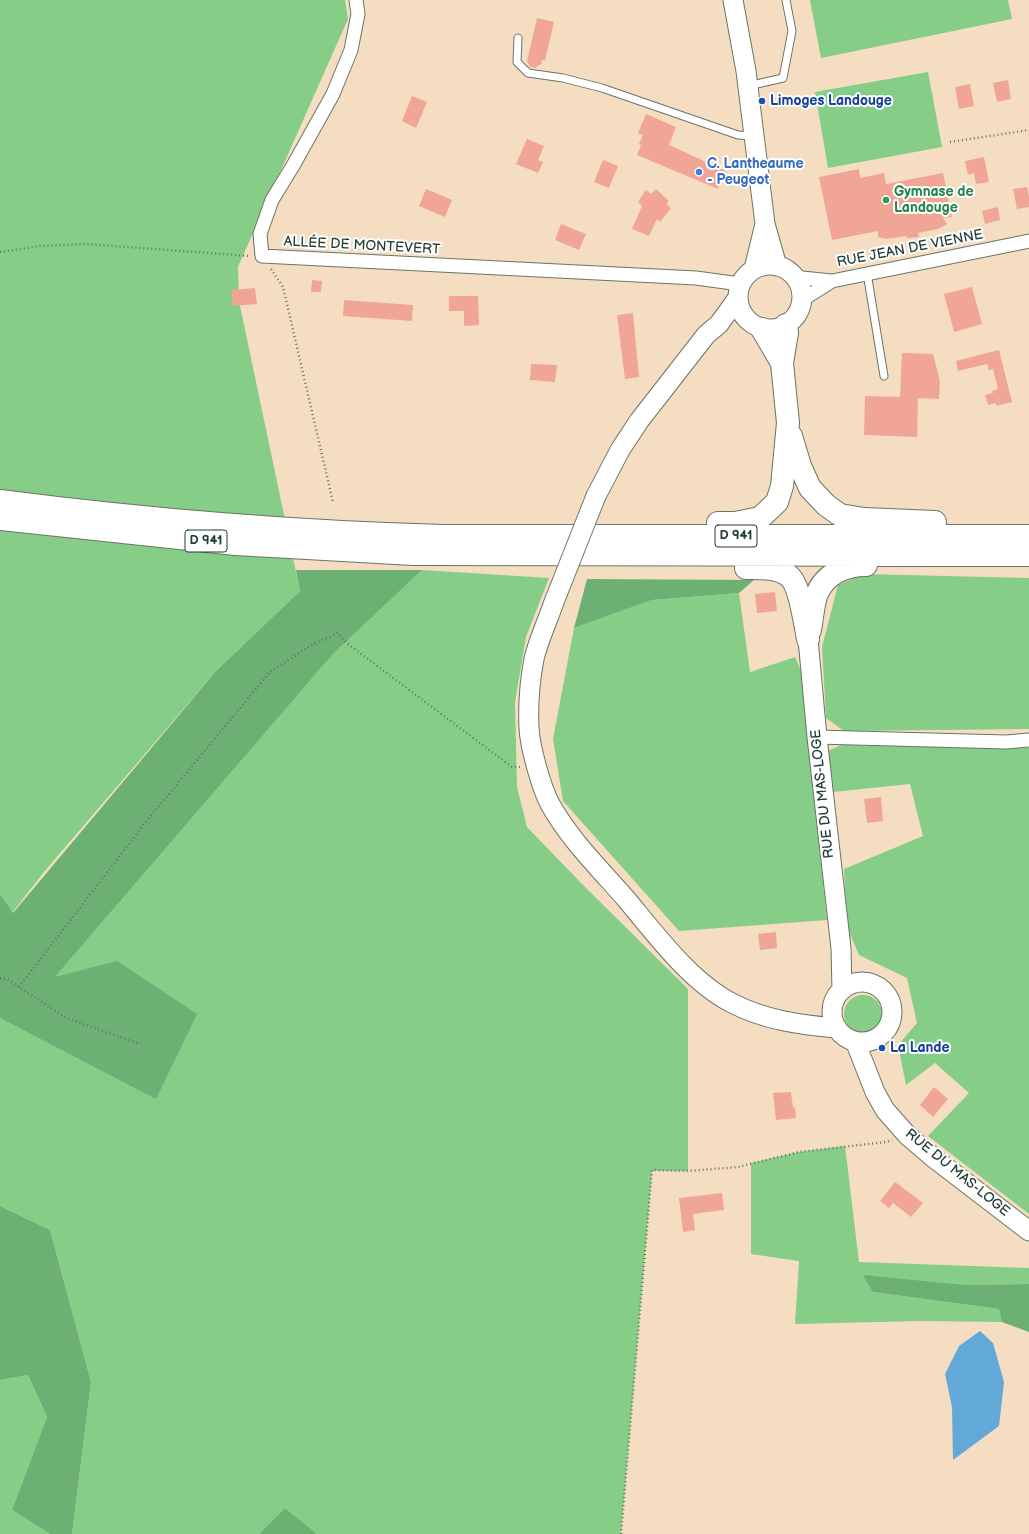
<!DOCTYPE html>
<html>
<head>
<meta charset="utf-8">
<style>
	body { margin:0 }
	canvas { display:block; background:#f4ddc0 }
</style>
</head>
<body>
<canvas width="1029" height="1534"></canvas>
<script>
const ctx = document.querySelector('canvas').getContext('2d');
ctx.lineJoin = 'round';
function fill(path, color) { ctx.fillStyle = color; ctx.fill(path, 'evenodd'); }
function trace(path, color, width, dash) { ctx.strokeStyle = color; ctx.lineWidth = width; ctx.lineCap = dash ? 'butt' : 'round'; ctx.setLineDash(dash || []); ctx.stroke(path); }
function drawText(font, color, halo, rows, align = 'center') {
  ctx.font = font + ' "Balsamiq Sans",sans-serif'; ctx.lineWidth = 4; ctx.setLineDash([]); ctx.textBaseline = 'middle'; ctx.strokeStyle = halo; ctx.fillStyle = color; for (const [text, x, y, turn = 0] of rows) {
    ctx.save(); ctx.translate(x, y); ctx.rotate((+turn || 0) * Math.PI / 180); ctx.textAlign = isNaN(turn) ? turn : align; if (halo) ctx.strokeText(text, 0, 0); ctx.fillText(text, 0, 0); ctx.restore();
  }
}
fill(new Path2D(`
	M 0,0 L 345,0 L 348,19 L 238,267 L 239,301 L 300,591 L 216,671 L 44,872 L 12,913 L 0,894 Z
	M 810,0 L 1008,0 L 1012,19 L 821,58 Z
	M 928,72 L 942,147 L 828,168 L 815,92 Z
	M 422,570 L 549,578 L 526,637 L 515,702 L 517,787 L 527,827 L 583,885 L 688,989 L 688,1171 L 652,1171 L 621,1534 L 317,1534 L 285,1508 L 259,1534 L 72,1534 L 91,1382 L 50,1230 L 0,1206 L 0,1018 L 156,1098 L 55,977 L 333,654 Z
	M 863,574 L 1029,578 L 1029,729 L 844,731 L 826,718 L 822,647 L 838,585 Z
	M 739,593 L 750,672 L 795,657 L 801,671 L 827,920 L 679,931 L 563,801 L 553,739 L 574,628 L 652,600 Z
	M 841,745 L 1029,748 L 1029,1214 L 928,1136 L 969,1093 L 935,1063 L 906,1085 L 898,1045 L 917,1023 L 907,978 L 859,955 L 847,927 L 844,869 L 923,836 L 910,784 L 833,792 L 828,751 Z
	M844 1014a19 19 0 1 1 38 0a19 19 0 1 1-38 0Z
	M 845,1146 L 859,1262 L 1029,1268 L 1029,1284 L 964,1285 L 873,1292 L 999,1309 L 1002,1322 L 920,1321 L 795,1324 L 799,1261 L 751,1254 L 751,1163 L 799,1152 Z
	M 28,1375 L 47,1417 L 12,1510 L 50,1534 L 0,1534 L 0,1380 Z`), '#86cd88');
fill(new Path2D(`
	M 296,570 L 422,570 L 333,654 L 55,977 L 117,961 L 197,1014 L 156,1099 L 0,1018 L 0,894 L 13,913 L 216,671 L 300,591 Z
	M 587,579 L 754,580 L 739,593 L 652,600 L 574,628 Z
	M 0,1206 L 50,1230 L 91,1382 L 72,1534 L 50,1534 L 12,1510 L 47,1417 L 28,1375 L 0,1380 Z
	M 863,1275 L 964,1285 L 1029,1284 L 1029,1332 L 1002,1322 L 999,1309 L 873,1292 Z
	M 285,1508 L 317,1534 L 259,1534 Z`), '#6cb074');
fill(new Path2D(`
	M 980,1331 L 993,1343 L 1004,1382 L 999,1426 L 953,1460 L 952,1407 L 945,1374 L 959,1346 Z`), '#62a9d9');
fill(new Path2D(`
	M 537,18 L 554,22 L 545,60 L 542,60 L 541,64 L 535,68 L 530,67 L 527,61 Z
	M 1008,80 L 1011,99 L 997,102 L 993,83 Z
	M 970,84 L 974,106 L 959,109 L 955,87 Z
	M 412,96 L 427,102 L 416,128 L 402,121 Z
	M 646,114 L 676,127 L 669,145 L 726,171 L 718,189 L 637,155 L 641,145 L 639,144 L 643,135 L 638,133 Z
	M 527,139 L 544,146 L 538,160 L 543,162 L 538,173 L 516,164 Z
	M 984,157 L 989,182 L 976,184 L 974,173 L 968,175 L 965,161 Z
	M 603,160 L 618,166 L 609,188 L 594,182 Z
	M 859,169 L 860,178 L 884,173 L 886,184 L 943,173 L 952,217 L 943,218 L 947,224 L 938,229 L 918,233 L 919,237 L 907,238 L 907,236 L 886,239 L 878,237 L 878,231 L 832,240 L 819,177 Z
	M 1027,187 L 1029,196 L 1029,207 L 1017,209 L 1013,189 Z
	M 426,189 L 452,200 L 445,217 L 419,206 Z
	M 656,189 L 669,201 L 666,204 L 671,208 L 660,222 L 657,219 L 649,236 L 632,229 L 642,206 L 638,202 L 646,190 L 651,194 Z
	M 998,207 L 1000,220 L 985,224 L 982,211 Z
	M 561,224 L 586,234 L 579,250 L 555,240 Z
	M 312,280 L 322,281 L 321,292 L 311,292 Z
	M 972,287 L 982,324 L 954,332 L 944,294 Z
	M 255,288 L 257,304 L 233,306 L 231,290 Z
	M 449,296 L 478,296 L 479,325 L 464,326 L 464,311 L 449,311 Z
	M 344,300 L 413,305 L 412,321 L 343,316 Z
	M 633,313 L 639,377 L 625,379 L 617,315 Z
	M 999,350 L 1012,402 L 996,406 L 996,403 L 988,405 L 985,395 L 993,393 L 992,391 L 998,389 L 993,369 L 989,370 L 987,364 L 958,371 L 956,361 Z
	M 902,353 L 933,354 L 940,381 L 939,399 L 918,398 L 917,437 L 864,435 L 865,396 L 900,397 Z
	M 531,364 L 557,365 L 555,382 L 530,380 Z
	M 775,592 L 777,611 L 757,613 L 755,594 Z
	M 881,797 L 883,821 L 867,823 L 864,799 Z
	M 776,932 L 777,948 L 760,950 L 758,934 Z
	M 934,1087 L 948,1099 L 933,1117 L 920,1105 Z
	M 791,1092 L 793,1108 L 795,1107 L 796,1118 L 776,1120 L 773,1093 Z
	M 895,1182 L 923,1203 L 911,1217 L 893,1203 L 889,1208 L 880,1201 Z
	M 722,1193 L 724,1210 L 693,1214 L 695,1230 L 683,1232 L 679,1198 Z`), '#f1a597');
const service = new Path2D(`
	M 518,38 L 517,62 L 528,73 L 563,78 L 602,88 L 738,135 L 752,136
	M 748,86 L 783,78 L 792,31 L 786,0
	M 867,273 L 884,376`);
const minor = new Path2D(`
	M 356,0 L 358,14 L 351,50 L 333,94 L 294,164 L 272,200 L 260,234 L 262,256 L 696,278 L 740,284
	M 797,280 L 802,278 L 832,281 L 1029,241
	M 802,300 L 832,281
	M 817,737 L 1006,742 L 1029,740`);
const secondary = new Path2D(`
	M 733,0 L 746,71 L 765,224 L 777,266
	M738 297a32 32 0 1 1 64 0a32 32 0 1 1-64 0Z
	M 754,269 L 765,224
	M 596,496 L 620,450 L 639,421 L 706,335 L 719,324 L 737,299
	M 554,602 C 548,620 538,641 534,659 C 530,680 528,707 529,728 C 530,747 541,787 550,804 C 570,840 600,869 627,900 C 656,935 691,982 732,1003 C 764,1020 801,1025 837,1028
	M 808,639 L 817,737 L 841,948 L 842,990
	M832 1012a30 30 0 1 1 60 0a30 30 0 1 1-60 0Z
	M 855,1041 L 875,1092 L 885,1110 L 908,1136 L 935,1159 L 1029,1231`);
const trunk = new Path2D(`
	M 762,329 L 782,363
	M 791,436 L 800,466 L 810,488 L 826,505 L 840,515 L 864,519 L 935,522
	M 0,501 C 147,520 295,532 443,536 L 1029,536
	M 0,519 L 236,544 L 413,554 L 1029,555
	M 718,523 L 735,523 L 760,518 L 777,502 L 782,486 L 788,423 L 782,363 L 787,333 L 786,325
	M 746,568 C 760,568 777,567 789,576 C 800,585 805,624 808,639
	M 810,630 C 812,619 813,606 816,596 C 824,574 845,565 866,565`);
trace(service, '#6a7565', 9);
trace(minor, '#6a7565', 15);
trace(secondary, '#6a7565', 21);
trace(trunk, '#6a7565', 24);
trace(new Path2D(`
	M 950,142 L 1029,130
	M 0,252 L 40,246 L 86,244 L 251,256
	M 271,269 L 283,287 L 333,502
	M 0,978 L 7,979 L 66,1018 L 140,1044
	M 19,987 L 145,823 L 270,672 L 310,646 L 337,633 L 348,644 L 512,767 L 521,767
	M 621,1534 L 652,1170 L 688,1171 L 738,1167 L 799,1152 L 886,1142 L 892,1140`), '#6a7565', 2.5, [1, 3]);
trace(service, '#fff', 7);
trace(minor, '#fff', 13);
trace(secondary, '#fff', 19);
trace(trunk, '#fff', 22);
const secondaryBridge = new Path2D(`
	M 554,602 L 596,496`);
trace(secondaryBridge, '#6a7565', 21, []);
trace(secondaryBridge, '#fff', 19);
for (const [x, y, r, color] of [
	[762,101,4,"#1a4fb4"],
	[699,172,4,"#3f7fe0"],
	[886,200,4,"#2e9e5b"],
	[882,1048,4,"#1a4fb4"]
]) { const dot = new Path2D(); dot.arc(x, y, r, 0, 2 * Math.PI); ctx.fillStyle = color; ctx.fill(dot); trace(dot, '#fff', 1.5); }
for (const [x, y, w] of [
	[736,536,42],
	[206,541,42]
]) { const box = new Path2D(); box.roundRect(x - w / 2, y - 11, w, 22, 3); ctx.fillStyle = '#fff'; ctx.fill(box); trace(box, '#1f3d34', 1); }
drawText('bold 13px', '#1f3d34', null, [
	["D 941",736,536],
	["D 941",206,541]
]);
drawText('bold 14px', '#164399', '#fff', [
	["Limoges Landouge",770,101],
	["La Lande",890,1048]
], 'left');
drawText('bold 14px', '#366cbe', '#fff', [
	["C. Lantheaume",707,164],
	["- Peugeot",707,180]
], 'left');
drawText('bold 14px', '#27864d', '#fff', [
	["Gymnase de",894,192],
	["Landouge",894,208]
], 'left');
drawText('14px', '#1f3d34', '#fff', [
	["ALLÉE DE MONTEVERT",362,246,3],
	["RUE JEAN DE VIENNE",910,249,-11],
	["RUE DU MAS-LOGE",823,794,-96],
	["RUE DU MAS-LOGE",957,1173,39]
]);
</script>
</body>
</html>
